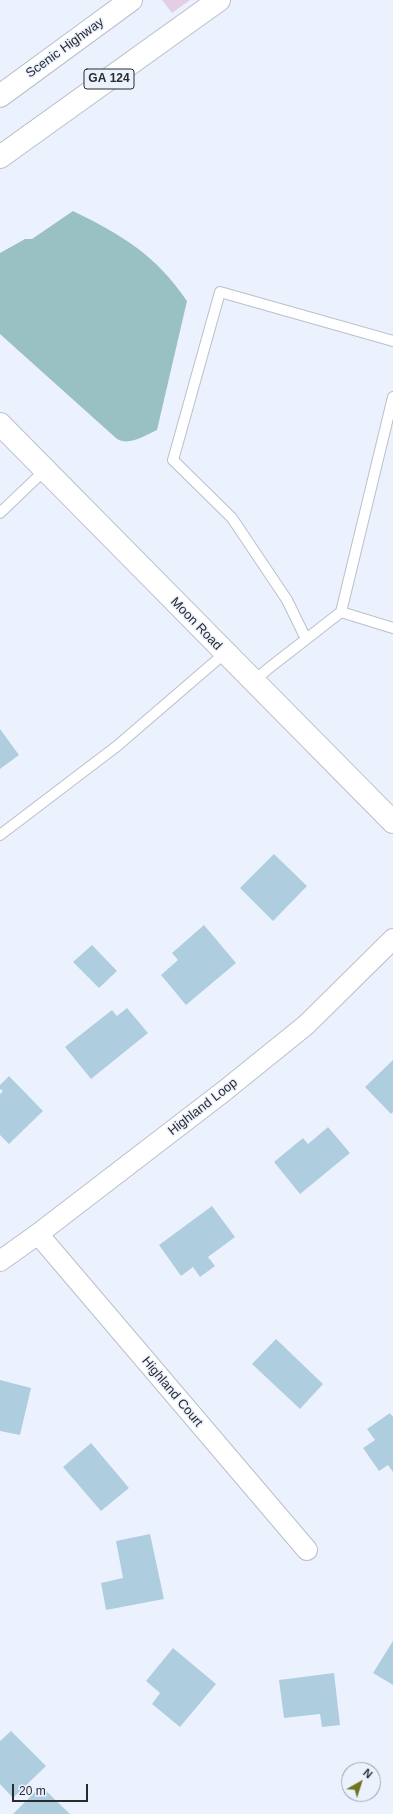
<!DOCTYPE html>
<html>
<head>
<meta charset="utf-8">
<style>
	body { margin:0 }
	#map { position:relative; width:393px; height:1814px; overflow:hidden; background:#ecf2fd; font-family:Arial,sans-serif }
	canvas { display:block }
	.north { position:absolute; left:341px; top:1762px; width:40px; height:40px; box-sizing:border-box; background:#ecf2fd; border:1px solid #9ea2ab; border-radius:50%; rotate:39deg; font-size:11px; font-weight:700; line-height:16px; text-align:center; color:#292b2f }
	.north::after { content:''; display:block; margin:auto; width:14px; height:18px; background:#71741a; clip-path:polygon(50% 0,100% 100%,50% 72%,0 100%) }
	.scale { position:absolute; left:12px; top:1784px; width:76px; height:18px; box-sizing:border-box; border:2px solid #292b2f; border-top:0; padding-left:5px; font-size:12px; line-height:14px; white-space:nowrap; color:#292b2f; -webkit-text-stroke:3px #ecf2fd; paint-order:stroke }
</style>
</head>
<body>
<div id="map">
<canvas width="393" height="1814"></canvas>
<div class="north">N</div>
<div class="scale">20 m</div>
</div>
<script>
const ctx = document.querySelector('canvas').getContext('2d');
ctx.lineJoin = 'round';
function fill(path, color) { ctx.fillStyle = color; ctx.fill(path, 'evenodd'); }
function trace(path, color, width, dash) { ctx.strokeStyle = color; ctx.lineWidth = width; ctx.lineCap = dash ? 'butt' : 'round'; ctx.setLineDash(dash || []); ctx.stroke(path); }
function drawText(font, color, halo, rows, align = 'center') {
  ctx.font = font + ' Arial,sans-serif'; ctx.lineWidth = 3; ctx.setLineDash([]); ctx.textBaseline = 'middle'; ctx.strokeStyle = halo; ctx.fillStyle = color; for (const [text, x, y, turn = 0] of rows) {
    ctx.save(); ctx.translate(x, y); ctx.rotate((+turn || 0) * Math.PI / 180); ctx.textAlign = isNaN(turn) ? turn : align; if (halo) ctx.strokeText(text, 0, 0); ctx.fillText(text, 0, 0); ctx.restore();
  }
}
fill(new Path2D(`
	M 162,0 L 190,0 L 172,13 Z`), '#e4cee5');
fill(new Path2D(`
	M 73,211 C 122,235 156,255 187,301 L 157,430 C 144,436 129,446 117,439 L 0,334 L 0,253 L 25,239 L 32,239 Z`), '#99c1c4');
fill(new Path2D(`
	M 0,729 L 19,755 L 0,769 Z
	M 274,854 L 307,886 L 273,921 L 240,888 Z
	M 204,925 L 236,963 L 186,1005 L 161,975 L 178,960 L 172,953 Z
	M 92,945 L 117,971 L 99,988 L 73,962 Z
	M 127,1008 L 148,1033 L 91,1079 L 65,1047 L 112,1010 L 117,1016 Z
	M 393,1060 L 393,1112 L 391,1114 L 365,1087 Z
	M 9,1076 L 43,1111 L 9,1144 L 0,1135 L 0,1094 L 3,1091 L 0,1089 L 0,1085 Z
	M 328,1127 L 350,1153 L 300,1194 L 274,1162 L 303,1138 L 308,1144 Z
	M 212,1206 L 235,1237 L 208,1257 L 215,1266 L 200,1277 L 193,1267 L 181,1276 L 159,1245 Z
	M 276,1339 L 323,1384 L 300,1409 L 252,1364 Z
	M 0,1380 L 31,1388 L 20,1435 L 0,1431 Z
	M 390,1413 L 393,1417 L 393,1472 L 388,1465 L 379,1471 L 363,1448 L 375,1440 L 367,1429 Z
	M 91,1443 L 129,1488 L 101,1511 L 63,1467 Z
	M 150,1534 L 164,1599 L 106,1610 L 101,1583 L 123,1578 L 116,1541 Z
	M 393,1641 L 393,1685 L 373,1673 Z
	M 173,1648 L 216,1684 L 180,1727 L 152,1704 L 160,1693 L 146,1681 Z
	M 334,1673 L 340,1725 L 322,1727 L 320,1714 L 284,1718 L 279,1680 Z
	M 11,1731 L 46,1766 L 13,1798 L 0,1784 L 0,1741 Z
	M 41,1786 L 70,1814 L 13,1814 Z`), '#aecee0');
const service = new Path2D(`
	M 0,513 L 45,470
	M 341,612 L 393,628
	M 306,639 L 287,600 L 232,518 L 173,460 L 220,292 L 393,341
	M 253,682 L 269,668 L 341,612 L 393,397
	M 0,835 L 117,746 L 225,653`);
const minor = new Path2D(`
	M 38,1234 L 307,1550
	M 0,1261 L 38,1234 L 223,1092 L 306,1025 L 393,939`);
const tertiary = new Path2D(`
	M 0,424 L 393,822`);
const trunk = new Path2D(`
	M 0,96 L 131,0
	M 0,157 L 219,0`);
trace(service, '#babfca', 12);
trace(minor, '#babfca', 22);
trace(tertiary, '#babfca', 24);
trace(trunk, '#babfca', 24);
trace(service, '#fff', 10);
trace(minor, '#fff', 20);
trace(tertiary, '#fff', 22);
trace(trunk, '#fff', 22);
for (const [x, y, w] of [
	[109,79,50]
]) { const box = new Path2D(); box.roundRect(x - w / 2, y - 10, w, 20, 3); ctx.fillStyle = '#ecf2fd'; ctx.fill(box); trace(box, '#292b2f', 1); }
drawText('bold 12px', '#292b2f', null, [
	["GA 124",109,79]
]);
drawText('13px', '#292b2f', '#ecf2fd', [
	["Scenic Highway",65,48,-36],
	["Moon Road",196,624,46],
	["Highland Loop",203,1107,-38],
	["Highland Court",172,1392,50]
]);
</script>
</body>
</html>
